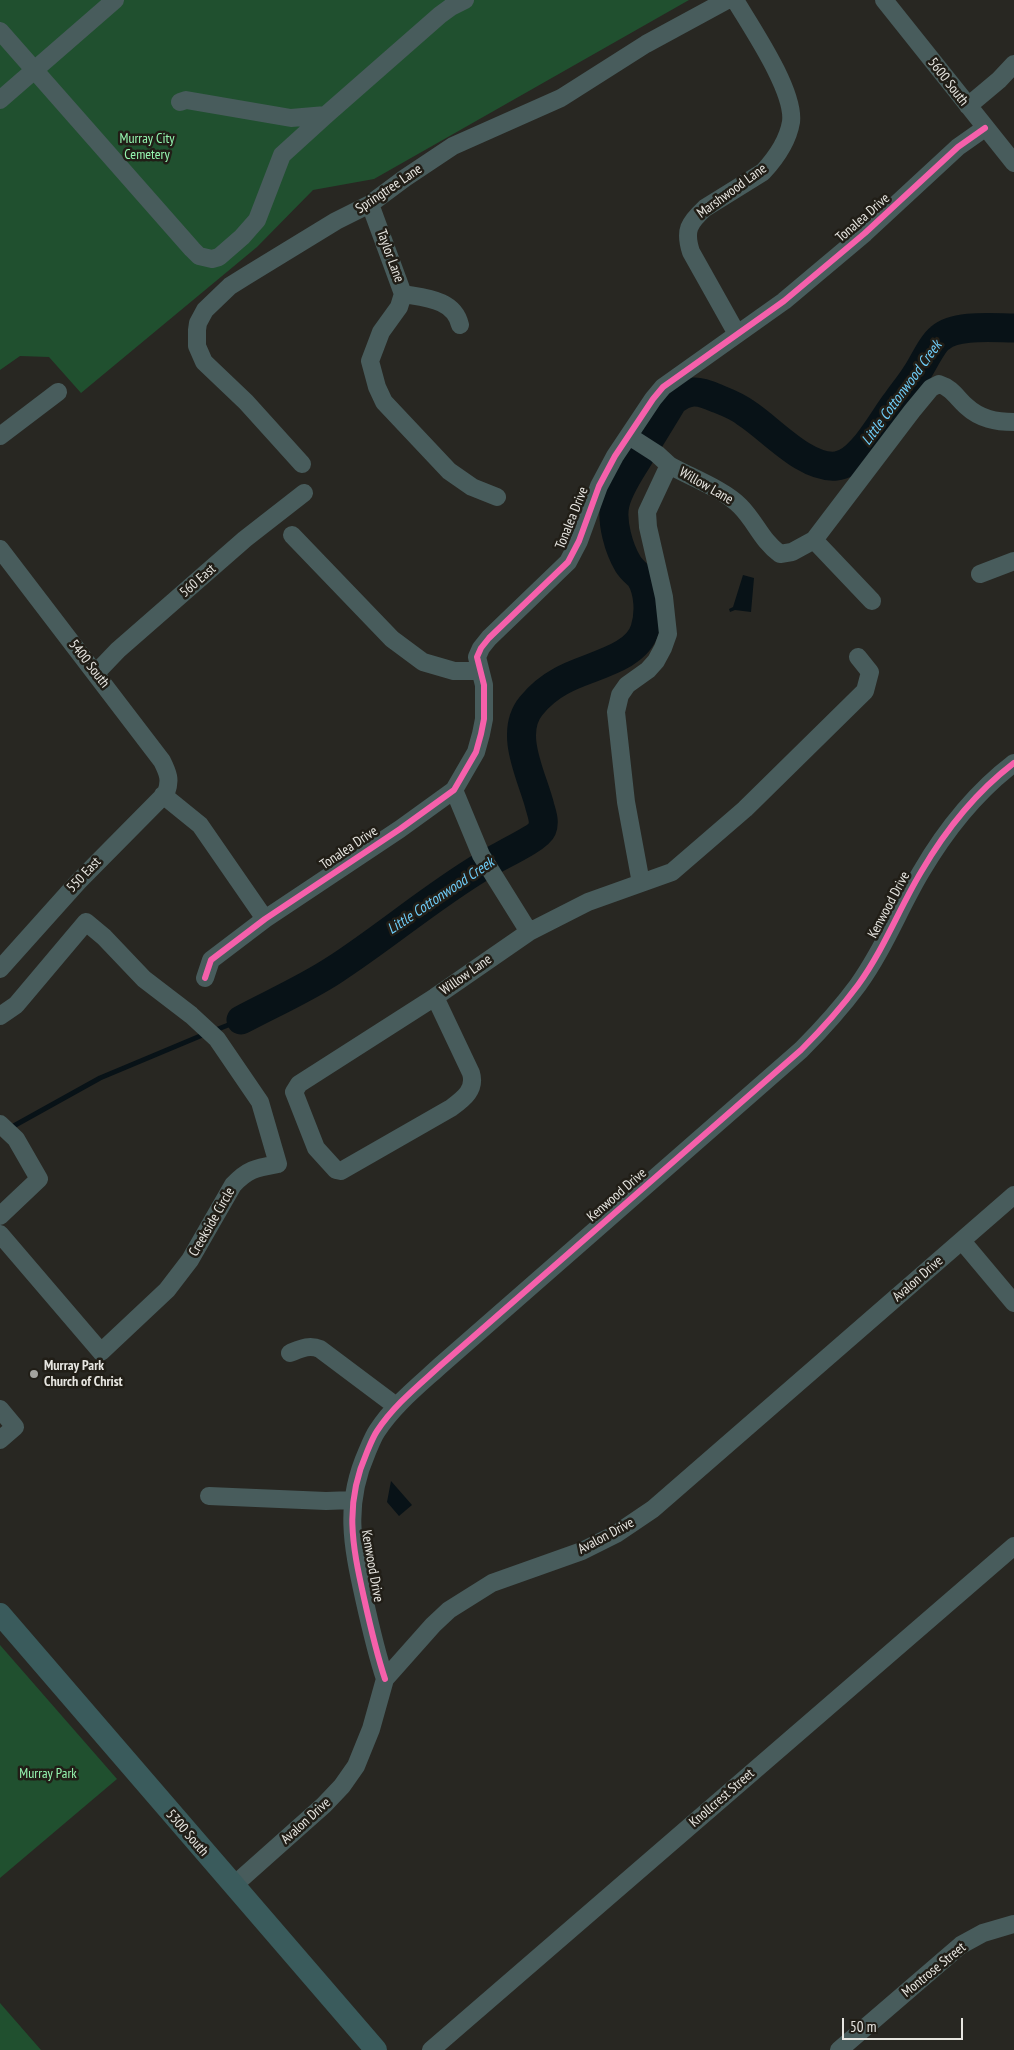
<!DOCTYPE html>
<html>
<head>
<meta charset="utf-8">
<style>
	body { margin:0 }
	#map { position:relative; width:1014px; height:2050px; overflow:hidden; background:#282722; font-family:"PT Sans Narrow",sans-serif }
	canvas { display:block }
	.scale { position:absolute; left:842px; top:2018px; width:121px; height:22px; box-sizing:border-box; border:2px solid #e7e6e1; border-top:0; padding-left:6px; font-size:15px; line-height:18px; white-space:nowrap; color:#e7e6e1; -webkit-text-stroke:4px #211e17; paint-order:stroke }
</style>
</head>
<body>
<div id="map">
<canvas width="1014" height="2050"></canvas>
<div class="scale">50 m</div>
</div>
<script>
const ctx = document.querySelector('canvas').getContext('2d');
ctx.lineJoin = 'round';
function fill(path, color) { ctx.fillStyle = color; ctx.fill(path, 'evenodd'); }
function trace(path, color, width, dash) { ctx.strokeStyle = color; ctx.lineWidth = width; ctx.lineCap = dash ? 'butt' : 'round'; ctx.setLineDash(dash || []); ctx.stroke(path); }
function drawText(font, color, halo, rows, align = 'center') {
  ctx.font = font + ' "PT Sans Narrow",sans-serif'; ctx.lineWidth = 5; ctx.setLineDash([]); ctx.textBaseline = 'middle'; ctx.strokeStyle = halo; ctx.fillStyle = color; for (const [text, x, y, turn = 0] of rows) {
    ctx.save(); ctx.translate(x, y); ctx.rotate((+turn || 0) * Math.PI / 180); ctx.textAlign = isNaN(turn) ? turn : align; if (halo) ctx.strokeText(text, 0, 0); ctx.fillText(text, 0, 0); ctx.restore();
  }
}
fill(new Path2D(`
	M 0,0 L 689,0 L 374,179 L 313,190 L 257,247 L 81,393 L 49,357 L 20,356 L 0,370 Z
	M 0,1645 L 117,1779 L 0,1878 Z
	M 0,2003 L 41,2050 L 0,2050 Z`), '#20502f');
fill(new Path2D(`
	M 743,575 L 754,578 L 751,612 L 735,610 L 730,612 L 729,609 L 733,607 Z
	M 391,1481 L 412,1505 L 399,1516 L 387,1502 Z`), '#081217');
trace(new Path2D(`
	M 213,1031 L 241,1020
	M 10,1128 L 100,1078 L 205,1034`), '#081217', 5);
trace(new Path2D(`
	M 241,1020 C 271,1004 305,989 334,970 C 385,937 431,897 483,866 C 495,858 538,839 542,829 C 545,822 542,814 540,807 C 533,778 508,734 531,706 C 539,696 550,687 561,681 C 586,666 636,660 645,629 C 650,613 649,591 640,577 C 636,573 631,569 628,564 C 619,549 611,522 615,504 C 619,487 630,472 639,457 C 650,438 662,420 673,401 C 689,389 698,390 716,398 C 726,402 737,406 746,413 C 771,429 805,469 836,466 C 861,464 883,418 897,401 C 904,391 911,383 917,373 C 923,364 932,344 940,338 C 956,324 994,328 1014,328`), '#081217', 29);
trace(new Path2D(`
	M 735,0 C 751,27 795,91 791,122 C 788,140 775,159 763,172 L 705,208 C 689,223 684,230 691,252 L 737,334
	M 884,0 L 1014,163
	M 0,31 L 192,249 L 199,256 L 212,259 L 219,257 L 242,237 L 257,220 L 282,155 L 326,115 L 440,15 L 451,7 L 465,0
	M 0,100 L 115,0
	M 180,102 L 186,100 L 291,118 L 326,115
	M 968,106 L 999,80 L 1014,64
	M 370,204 L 403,294 L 399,307 L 381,332 L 370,361 L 377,387 L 384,402 L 449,471 L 472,487 L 497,497
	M 403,294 C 425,298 454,299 460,325
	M 0,436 L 58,392
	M 629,436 L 657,454 L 669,465
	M 302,464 L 246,402 L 204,362 L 197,346 L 197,330 L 198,323 L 205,310 L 230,286 L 246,276 L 336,221 L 370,204 L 405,178 L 453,146 L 561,98 L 646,44 L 727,0
	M 292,535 L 392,639 L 423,662 L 454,671 L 479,671
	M 814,540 L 872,601
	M 0,549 L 162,761 C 168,773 171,780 166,793 L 78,882 L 0,969
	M 980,574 L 1014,561
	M 96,673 L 118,650 L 245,539 L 304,493
	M 454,790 L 481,855 L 529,932
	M 163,795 L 200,825 L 265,919
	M 641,883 L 626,802 L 616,712 L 620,695 L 627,685 L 648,670 L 656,661 L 663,648 L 668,634 L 664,597 L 648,527 L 647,512 L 669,465 C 690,477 723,489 740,506 C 756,522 761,540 780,554 L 792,552 L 814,540 L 912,411 L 931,388 L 939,384 C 952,388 957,398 966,406 C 980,419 996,422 1014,422
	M 205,978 L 211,960 L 265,919 L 400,829 L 454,790 L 476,752 L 481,734 L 484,719 L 484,685 L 477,657 L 481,648 L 489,638 L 568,562 L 579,541 L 599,486 L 615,456 L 653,399 L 663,387 L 784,301 L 865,233 L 958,147 L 985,128
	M 435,997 L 471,1073 C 476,1090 463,1099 451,1108 L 341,1171 L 336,1170 L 316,1148 L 294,1092 L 299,1084 L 435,997 L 529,932 L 588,902 L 672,872 L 745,809 L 865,691 L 870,672 L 858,657
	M 0,1016 L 16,1005 L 86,922 L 104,937 L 144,979 L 191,1015 L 217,1039 L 260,1102 L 278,1164 C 256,1168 248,1169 233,1185 L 190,1260 L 167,1290 L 101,1352 L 0,1234
	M 0,1124 L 16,1139 L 39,1179 L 0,1216
	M 962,1241 L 1014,1303
	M 290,1353 C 300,1349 309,1344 320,1349 L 396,1406
	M 0,1409 L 15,1427 L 0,1440
	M 209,1496 L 326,1501 L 353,1500
	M 385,1679 C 376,1652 370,1625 364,1598 C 352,1544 344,1504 367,1452 C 370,1445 373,1437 377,1431 C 394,1405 418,1386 441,1365 L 801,1050 C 822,1029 841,1008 858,985 C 884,949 899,909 921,872 C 945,831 976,792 1014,763
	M 233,1886 L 324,1805 L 342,1786 L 356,1766 L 371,1729 L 385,1679 L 433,1625 L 449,1610 L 492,1583 L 582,1551 L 616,1534 L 653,1509 L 1014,1195
	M 431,2050 L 1014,1546
	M 839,2050 L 961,1945 L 983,1933 L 1014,1924`), '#485c5c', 18);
trace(new Path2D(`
	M 0,1614 L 376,2050`), '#3a5b5c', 22);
trace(new Path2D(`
	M 205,978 L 211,960 L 265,919 L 400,829 L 454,790 L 476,752 L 481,734 L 484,719 L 484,685 L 477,657 L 481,648 L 489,638 L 568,562 L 579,541 L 599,486 L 615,456 L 653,399 L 663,387 L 784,301 L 865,233 L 958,147 L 985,128
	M 385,1679 C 376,1652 370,1625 364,1598 C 352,1544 344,1504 367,1452 C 370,1445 373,1437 377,1431 C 394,1405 418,1386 441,1365 L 801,1050 C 822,1029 841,1008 858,985 C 884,949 899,909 921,872 C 945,831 976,792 1014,763`), '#f560ab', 6);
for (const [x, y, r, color] of [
	[34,1374,5,"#a4a39e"]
]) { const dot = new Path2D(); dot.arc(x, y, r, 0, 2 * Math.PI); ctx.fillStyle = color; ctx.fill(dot); trace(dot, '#211e17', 2); }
drawText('14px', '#e7e6e1', '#211e17', [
	["5600 South",948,82,52],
	["Springtree Lane",389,189,-34],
	["Marshwood Lane",732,191,-36],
	["Tonalea Drive",863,218,-41],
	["Taylor Lane",390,256,70],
	["Willow Lane",706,486,30],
	["Tonalea Drive",572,518,-68],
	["560 East",198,581,-41],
	["5400 South",89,664,52],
	["Tonalea Drive",349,848,-34],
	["550 East",84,875,-47],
	["Kenwood Drive",889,905,-62],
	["Willow Lane",466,975,-35],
	["Kenwood Drive",617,1195,-41],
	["Creekside Circle",212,1222,-60],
	["Avalon Drive",918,1279,-41],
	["Avalon Drive",606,1536,-28],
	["Kenwood Drive",372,1566,80],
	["Knollcrest Street",722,1798,-41],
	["Avalon Drive",306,1821,-42],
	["5300 South",187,1833,49],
	["Montrose Street",934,1970,-39]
]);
drawText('14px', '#96f7b1', '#211e17', [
	["Murray City",147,139],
	["Cemetery",147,155],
	["Murray Park",48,1774]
]);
drawText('bold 14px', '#e7e6e1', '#211e17', [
	["Murray Park",44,1366],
	["Church of Christ",44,1382]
], 'left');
drawText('italic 15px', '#6fcdf8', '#211e17', [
	["Little Cottonwood Creek",902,393,-54],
	["Little Cottonwood Creek",441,896,-34]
]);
</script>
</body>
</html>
